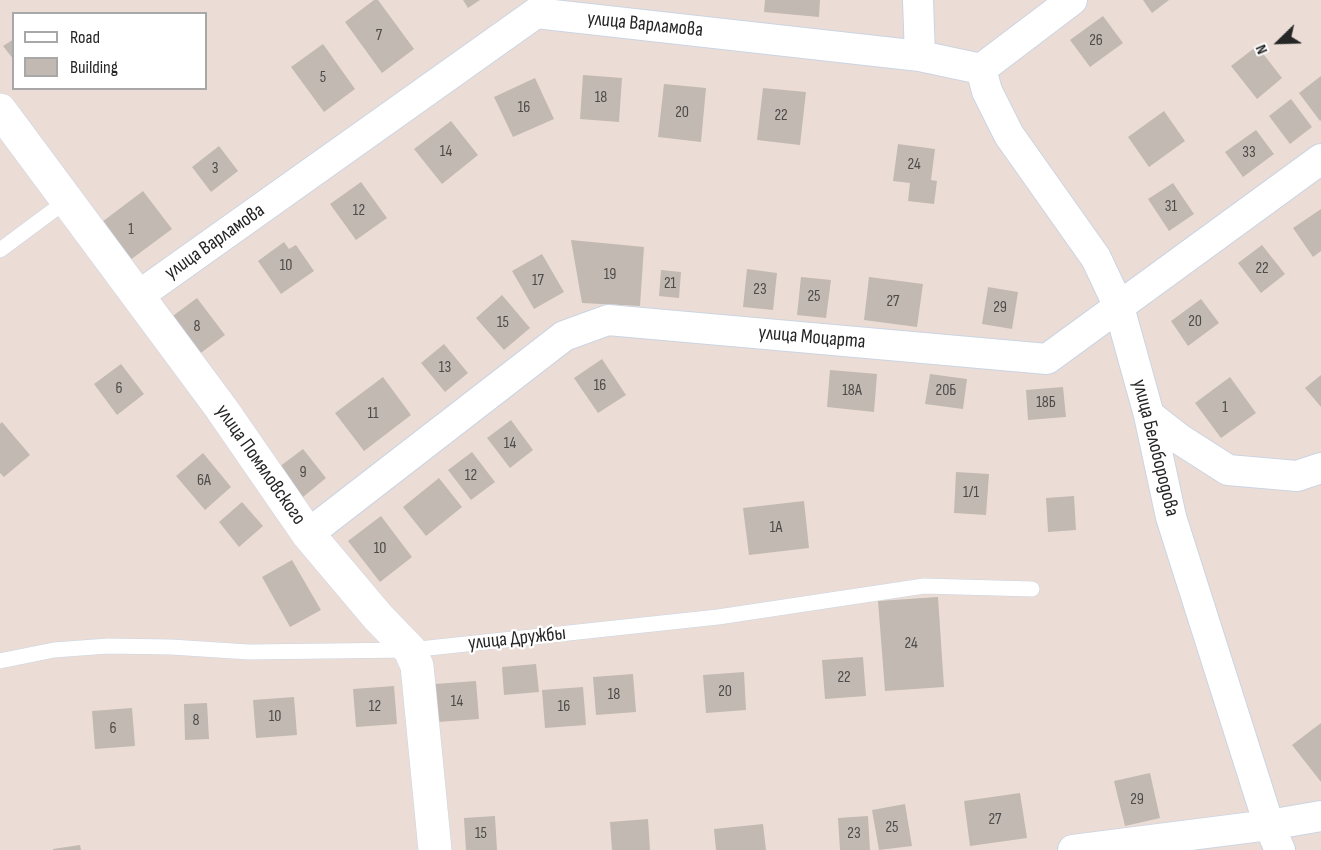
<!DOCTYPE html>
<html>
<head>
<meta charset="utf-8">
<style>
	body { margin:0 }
	#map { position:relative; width:1321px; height:850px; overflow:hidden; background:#ebddd6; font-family:"Sofia Sans Condensed",sans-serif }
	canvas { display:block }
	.legend { position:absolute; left:12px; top:12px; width:195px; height:78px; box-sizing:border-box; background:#fff; border:2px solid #a8a8a8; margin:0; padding:8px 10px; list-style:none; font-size:18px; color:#262626 }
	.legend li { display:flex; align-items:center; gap:12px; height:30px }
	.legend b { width:30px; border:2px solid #a8a8a8 }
	.north { position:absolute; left:1249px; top:12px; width:60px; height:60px; -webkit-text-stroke:4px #fff; paint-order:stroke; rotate:247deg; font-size:16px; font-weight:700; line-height:24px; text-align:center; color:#262626 }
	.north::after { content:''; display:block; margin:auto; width:21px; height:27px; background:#262626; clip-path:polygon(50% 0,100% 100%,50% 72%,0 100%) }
</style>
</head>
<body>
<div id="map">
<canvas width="1321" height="850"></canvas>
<ul class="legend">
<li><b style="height:8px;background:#fff"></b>Road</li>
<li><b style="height:16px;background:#c2b9b2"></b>Building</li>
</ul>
<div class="north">N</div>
</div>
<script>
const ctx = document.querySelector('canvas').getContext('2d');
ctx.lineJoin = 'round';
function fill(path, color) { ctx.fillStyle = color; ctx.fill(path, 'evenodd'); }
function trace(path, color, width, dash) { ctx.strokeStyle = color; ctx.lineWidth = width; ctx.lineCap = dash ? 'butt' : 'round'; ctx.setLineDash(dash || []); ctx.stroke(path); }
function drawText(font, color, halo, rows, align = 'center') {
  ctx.font = font + ' "Sofia Sans Condensed",sans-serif'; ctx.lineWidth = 4.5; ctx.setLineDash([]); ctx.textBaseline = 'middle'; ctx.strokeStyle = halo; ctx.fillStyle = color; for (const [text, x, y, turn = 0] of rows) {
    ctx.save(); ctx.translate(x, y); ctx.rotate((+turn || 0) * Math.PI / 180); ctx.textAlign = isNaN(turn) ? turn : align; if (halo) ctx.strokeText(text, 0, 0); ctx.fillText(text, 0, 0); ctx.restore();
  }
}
fill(new Path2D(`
	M 374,0 L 378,0 L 414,49 L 382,73 L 345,22 Z
	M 463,0 L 480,0 L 468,8 Z
	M 765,0 L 820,0 L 819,17 L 764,12 Z
	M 1143,0 L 1169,0 L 1152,13 Z
	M 1103,16 L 1123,43 L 1090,67 L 1070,40 Z
	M 14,39 L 14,60 L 3,46 Z
	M 323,44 L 355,89 L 324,112 L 291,67 Z
	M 1257,46 L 1282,78 L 1257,99 L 1231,66 Z
	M 583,75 L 622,78 L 619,122 L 580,119 Z
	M 1321,76 L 1321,120 L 1320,121 L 1299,93 Z
	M 535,78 L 554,119 L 513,137 L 494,97 Z
	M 664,84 L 706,88 L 701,142 L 658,137 Z
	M 763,88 L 806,92 L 800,145 L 757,140 Z
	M 1291,99 L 1312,127 L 1290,144 L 1269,116 Z
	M 1164,111 L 1185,141 L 1149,167 L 1128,137 Z
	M 451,121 L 478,155 L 442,184 L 414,149 Z
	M 1256,130 L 1274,154 L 1243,177 L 1225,152 Z
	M 898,144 L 935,149 L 931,180 L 937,181 L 934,204 L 908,201 L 910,183 L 893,181 Z
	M 219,146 L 238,171 L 211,192 L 192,167 Z
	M 361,182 L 387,218 L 356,240 L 330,204 Z
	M 1173,183 L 1194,214 L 1169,231 L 1148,199 Z
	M 143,191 L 172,229 L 118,269 L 90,231 Z
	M 1321,209 L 1321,251 L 1313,257 L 1293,228 Z
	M 571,240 L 644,247 L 640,306 L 582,303 Z
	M 284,242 L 289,249 L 296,245 L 314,271 L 281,294 L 258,261 Z
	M 1262,245 L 1285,274 L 1261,293 L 1238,263 Z
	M 542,254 L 564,292 L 534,309 L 512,271 Z
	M 747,269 L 777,273 L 773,310 L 743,307 Z
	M 661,270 L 681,272 L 679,298 L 659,296 Z
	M 801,277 L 831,280 L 826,318 L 797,315 Z
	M 869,277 L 923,284 L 917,327 L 864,320 Z
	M 988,287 L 1018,292 L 1012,329 L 982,324 Z
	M 502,295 L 530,328 L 504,350 L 476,318 Z
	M 197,298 L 225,335 L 198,355 L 170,318 Z
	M 1201,299 L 1219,323 L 1188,346 L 1171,321 Z
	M 444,344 L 468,373 L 445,392 L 421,363 Z
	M 602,359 L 626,395 L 598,413 L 574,378 Z
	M 121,364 L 144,394 L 117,415 L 94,384 Z
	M 830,370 L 877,374 L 874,412 L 827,407 Z
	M 930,374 L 967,379 L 963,409 L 925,404 Z
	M 1321,375 L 1321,407 L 1305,388 Z
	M 383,377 L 411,415 L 364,451 L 335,413 Z
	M 1230,377 L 1256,413 L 1221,438 L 1195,403 Z
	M 1063,387 L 1066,417 L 1028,420 L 1026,390 Z
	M 511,420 L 533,450 L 510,468 L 487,438 Z
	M 2,422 L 30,455 L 4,477 L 0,473 L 0,424 Z
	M 303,449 L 326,478 L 303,497 L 279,467 Z
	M 472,452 L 495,482 L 471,500 L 448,470 Z
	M 203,453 L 231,487 L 205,510 L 176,476 Z
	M 956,472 L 989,474 L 986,515 L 954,513 Z
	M 439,478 L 462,507 L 426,536 L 403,507 Z
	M 1074,496 L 1076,530 L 1048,532 L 1046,498 Z
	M 804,501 L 809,548 L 749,555 L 743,508 Z
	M 242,502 L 263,526 L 239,547 L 219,522 Z
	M 381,516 L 412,557 L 380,582 L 348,541 Z
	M 292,560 L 321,610 L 290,627 L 262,577 Z
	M 938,597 L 944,687 L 885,691 L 878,601 Z
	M 863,657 L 866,696 L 825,699 L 822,660 Z
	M 536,664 L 539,692 L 504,695 L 502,667 Z
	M 744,672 L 746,710 L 706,713 L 703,675 Z
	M 633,674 L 636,712 L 596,715 L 593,677 Z
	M 476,681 L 479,719 L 438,722 L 435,684 Z
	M 394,686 L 397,724 L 356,727 L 353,689 Z
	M 583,687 L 586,725 L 545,728 L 542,690 Z
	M 294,697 L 297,735 L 256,738 L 253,700 Z
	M 207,703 L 209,739 L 185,740 L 184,704 Z
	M 132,708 L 135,746 L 95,749 L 92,711 Z
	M 1321,723 L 1321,782 L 1292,745 Z
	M 1150,773 L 1160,818 L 1125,826 L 1114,781 Z
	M 1020,793 L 1027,838 L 970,846 L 964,801 Z
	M 905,804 L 912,846 L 879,850 L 872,810 Z
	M 495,816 L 497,850 L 466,850 L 464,818 Z
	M 868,816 L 870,850 L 840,850 L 838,818 Z
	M 648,819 L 650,850 L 612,850 L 610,822 Z
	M 763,824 L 766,850 L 716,850 L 714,829 Z
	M 80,845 L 81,850 L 53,850 L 53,849 Z`), '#c2b9b2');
const lane = new Path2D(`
	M 0,250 L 66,201
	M 0,661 L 54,650 L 108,646 L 171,647 L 249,652 L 410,650 L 718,617 L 924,586 L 1032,589`);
const street = new Path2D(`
	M 918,0 L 920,56
	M 981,69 L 987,91 L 1009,135 L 1096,258 L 1119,307 L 1149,415 L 1171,517 L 1269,825 L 1280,850
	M 138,296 L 536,13 L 920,56 L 981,69 L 1072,0
	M 1149,415 L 1181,440 L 1228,470 L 1297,476 L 1321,468
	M 308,534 L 564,336 L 608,320 L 1047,359 L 1321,159
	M 1073,850 L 1269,825 L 1321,816`);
const secondary = new Path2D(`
	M 0,110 L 221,408 L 308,534 L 378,617 L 410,650 L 417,666 L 435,850`);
trace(lane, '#cbd4e2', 16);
trace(street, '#cbd4e2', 32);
trace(secondary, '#cbd4e2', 34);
trace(lane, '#fff', 15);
trace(street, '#fff', 30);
trace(secondary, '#fff', 33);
drawText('16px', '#4d4b49', null, [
	["7",379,36],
	["26",1096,41],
	["5",323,78],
	["18",601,98],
	["16",524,108],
	["20",682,113],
	["22",781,116],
	["14",446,152],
	["33",1249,153],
	["24",914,165],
	["3",215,169],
	["31",1171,207],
	["12",359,211],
	["1",131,230],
	["10",286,266],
	["22",1262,269],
	["19",610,275],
	["17",538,281],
	["21",670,284],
	["23",760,290],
	["25",814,297],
	["27",893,302],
	["29",1000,308],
	["20",1195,322],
	["15",503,323],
	["8",197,327],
	["13",445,368],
	["16",600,386],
	["6",119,389],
	["18А",852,391],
	["20Б",946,391],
	["18Б",1046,403],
	["1",1225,408],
	["11",373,414],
	["14",510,444],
	["9",303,473],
	["12",471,476],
	["6А",204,481],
	["1/1",971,493],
	["1А",776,528],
	["10",380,549],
	["24",911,644],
	["22",844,678],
	["20",725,692],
	["18",614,695],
	["14",457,702],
	["12",375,707],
	["16",564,707],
	["10",275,717],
	["8",196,721],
	["6",113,729],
	["29",1137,800],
	["27",995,820],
	["25",892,828],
	["15",481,834],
	["23",854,834]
]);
drawText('20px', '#262626', '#fff', [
	["улица Варламова",645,25,6],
	["улица Варламова",215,242,-35],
	["улица Моцарта",812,338,5],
	["улица Белобородова",1155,448,76],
	["улица Помяловского",260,465,55],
	["улица Дружбы",517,639,-6]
]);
</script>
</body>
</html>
